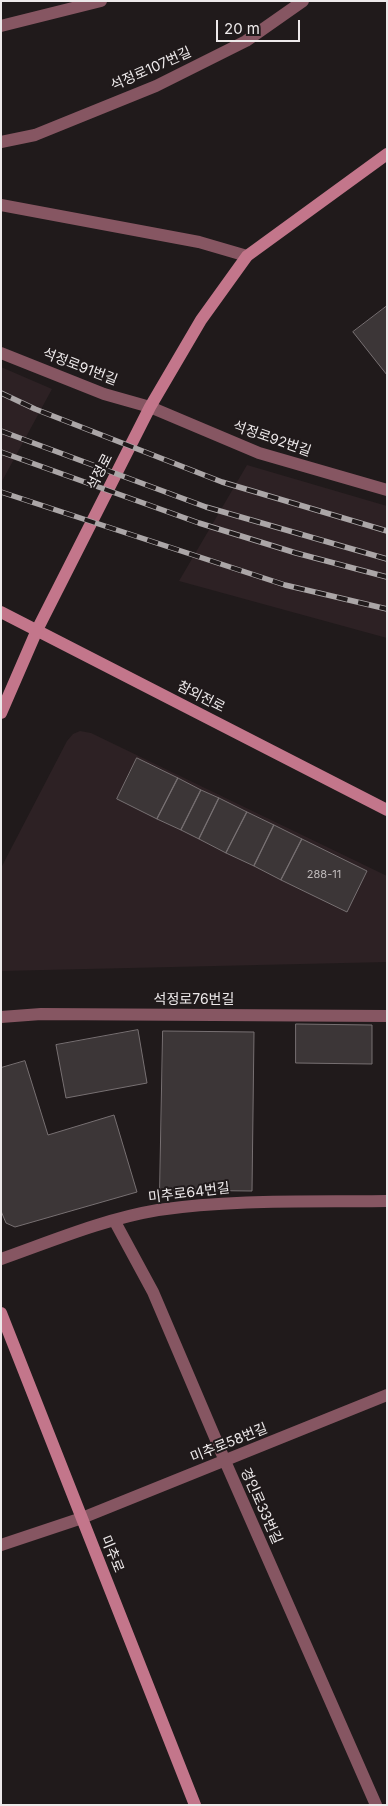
<!DOCTYPE html>
<html>
<head>
<meta charset="utf-8">
<style>
	body { margin:0 }
	#map { position:relative; width:388px; height:1806px; overflow:hidden; background:#201a1b; font-family:Inter,sans-serif }
	canvas { display:block }
	.frame { position:absolute; inset:0; border:2px solid #ede9ea; pointer-events:none }
	.scale { position:absolute; left:216px; top:20px; width:84px; height:22px; box-sizing:border-box; border:2px solid #ede9ea; border-top:0; padding-left:6px; font-size:15px; line-height:18px; white-space:nowrap; color:#ede9ea; -webkit-text-stroke:4px #201a1b; paint-order:stroke }
</style>
</head>
<body>
<div id="map">
<canvas width="388" height="1806"></canvas>
<div class="frame"></div>
<div class="scale">20 m</div>
</div>
<script>
const ctx = document.querySelector('canvas').getContext('2d');
ctx.lineJoin = 'round';
function fill(path, color) { ctx.fillStyle = color; ctx.fill(path, 'evenodd'); }
function trace(path, color, width, dash) { ctx.strokeStyle = color; ctx.lineWidth = width; ctx.lineCap = dash ? 'butt' : 'round'; ctx.setLineDash(dash || []); ctx.stroke(path); }
function drawText(font, color, halo, rows, align = 'center') {
  ctx.font = font + ' Inter,"Noto Sans KR",sans-serif'; ctx.lineWidth = 4; ctx.setLineDash([]); ctx.textBaseline = 'middle'; ctx.strokeStyle = halo; ctx.fillStyle = color; for (const [text, x, y, turn = 0] of rows) {
    ctx.save(); ctx.translate(x, y); ctx.rotate((+turn || 0) * Math.PI / 180); ctx.textAlign = isNaN(turn) ? turn : align; if (halo) ctx.strokeText(text, 0, 0); ctx.fillText(text, 0, 0); ctx.restore();
  }
}
fill(new Path2D(`
	M 1,367 L 52,389 L 1,483 Z
	M 247,465 L 387,506 L 387,638 L 179,581 Z
	M 80,731 L 91,733 L 387,876 L 387,962 L 1,971 L 1,868 L 67,741 L 73,734 Z`), '#2d2124');
const building = new Path2D(`
	M 387,306 L 387,375 L 353,332 Z
	M 137,758 L 178,778 L 157,819 L 117,799 Z
	M 178,778 L 201,790 L 181,830 L 157,819 Z
	M 201,790 L 219,798 L 199,839 L 181,830 Z
	M 219,798 L 247,812 L 226,853 L 199,839 Z
	M 247,812 L 274,825 L 254,866 L 226,853 Z
	M 274,825 L 302,839 L 281,880 L 254,866 Z
	M 302,839 L 367,871 L 347,912 L 281,880 Z
	M 296,1024 L 372,1025 L 372,1064 L 296,1063 Z
	M 138,1030 L 147,1083 L 66,1098 L 56,1045 Z
	M 163,1031 L 254,1032 L 252,1191 L 160,1190 Z
	M 25,1061 L 48,1135 L 114,1115 L 137,1192 L 15,1227 L 6,1223 L 1,1211 L 1,1068 Z`);
fill(building, '#3c3637');
trace(building, '#777072', 1);
trace(new Path2D(`
	M 150,407 L 259,453 L 387,490
	M 114,1220 L 153,1292 L 225,1461 L 376,1805
	M 1,1259 C 52,1241 104,1219 158,1210 C 233,1199 311,1202 387,1201
	M 1,1545 L 82,1518 L 387,1395`), '#865662', 12);
trace(new Path2D(`
	M 1,26 L 101,1
	M 1,142 L 35,135 L 156,86 L 246,41 L 303,1
	M 1,205 L 199,242 L 247,256
	M 1,353 L 104,394 L 150,407
	M 1,1017 L 41,1014 L 387,1016`), '#865662', 12);
trace(new Path2D(`
	M 1,612 L 387,810
	M 1,713 L 37,630 L 150,407 L 201,320 L 247,256 L 387,154
	M 1,1313 L 195,1805`), '#c3768b', 12);
const rail = new Path2D(`
	M 1,393 L 35,409 L 222,482 L 387,531
	M 1,431 L 206,507 L 387,559
	M 1,452 L 199,523 L 296,553 L 387,577
	M 1,492 L 285,585 L 387,609`);
trace(rail, '#aba6a7', 5.5);
trace(rail, '#201a1b', 4, [11]);
drawText('11px', '#c1bcbd', null, [
	["288-11",324,875]
]);
drawText('14px', '#ede9ea', '#201a1b', [
	["석정로107번길",151,69,-24],
	["석정로91번길",80,367,21],
	["석정로92번길",272,439,19],
	["석정로",100,472,-63],
	["참외전로",201,697,27],
	["석정로76번길",194,1000],
	["미추로64번길",189,1193,-7],
	["미추로58번길",229,1443,-22],
	["경인로33번길",261,1506,66],
	["미추로",112,1554,68]
]);
</script>
</body>
</html>
